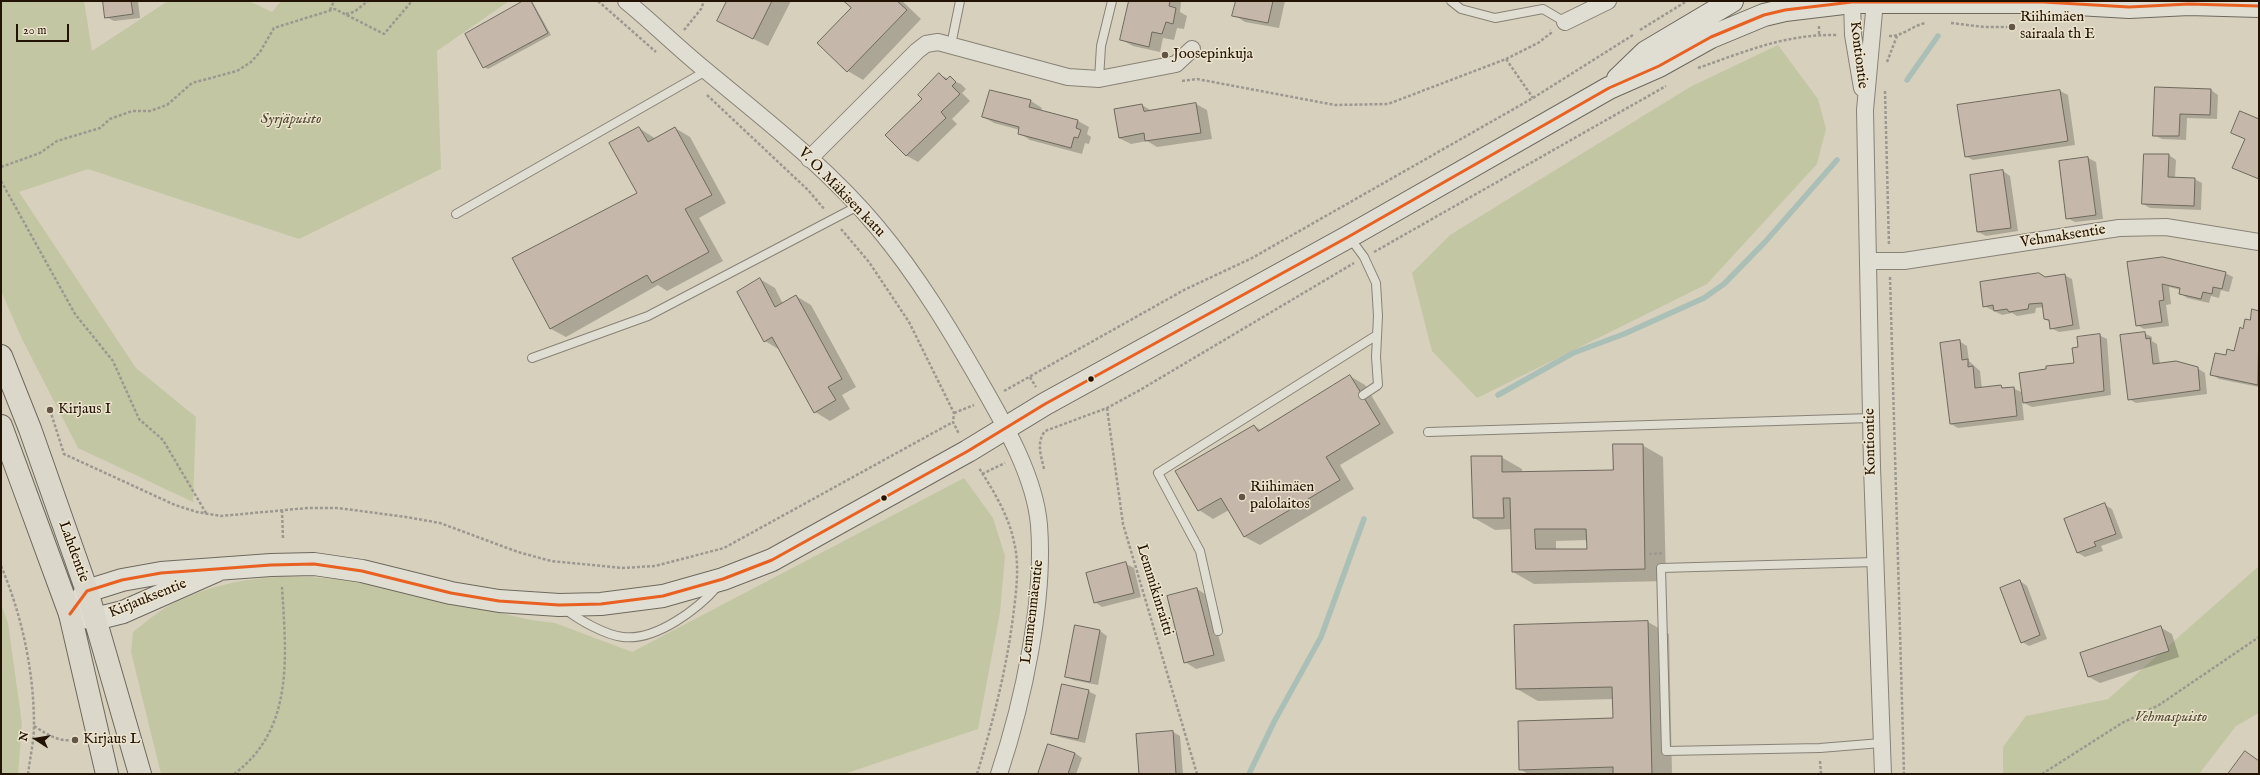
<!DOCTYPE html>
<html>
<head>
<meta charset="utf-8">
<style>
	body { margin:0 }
	#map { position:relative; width:2260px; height:775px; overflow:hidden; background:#d7d0bd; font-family:"IM FELL English",serif }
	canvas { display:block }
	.frame { position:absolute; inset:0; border:2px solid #231305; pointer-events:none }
	.north { position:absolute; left:16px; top:719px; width:40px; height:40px; -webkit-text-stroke:3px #ece4cd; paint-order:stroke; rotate:282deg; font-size:11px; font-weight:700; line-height:16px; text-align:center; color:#231305 }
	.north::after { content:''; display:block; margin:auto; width:14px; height:18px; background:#231305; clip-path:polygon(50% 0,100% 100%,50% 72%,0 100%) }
	.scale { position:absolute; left:16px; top:24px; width:53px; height:18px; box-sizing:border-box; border:2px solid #231305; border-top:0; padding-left:5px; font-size:12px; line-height:14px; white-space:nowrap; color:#231305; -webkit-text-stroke:3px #ece4cd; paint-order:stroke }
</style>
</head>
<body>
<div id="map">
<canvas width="2260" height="775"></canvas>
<div class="frame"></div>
<div class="north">N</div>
<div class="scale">20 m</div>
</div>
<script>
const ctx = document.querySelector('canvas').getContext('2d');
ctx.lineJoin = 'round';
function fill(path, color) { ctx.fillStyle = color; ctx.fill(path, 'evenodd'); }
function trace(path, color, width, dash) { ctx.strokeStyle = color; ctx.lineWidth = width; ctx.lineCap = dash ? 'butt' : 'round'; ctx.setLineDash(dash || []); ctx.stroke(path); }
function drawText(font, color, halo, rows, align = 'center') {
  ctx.font = font + ' "IM FELL English",serif'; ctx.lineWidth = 3; ctx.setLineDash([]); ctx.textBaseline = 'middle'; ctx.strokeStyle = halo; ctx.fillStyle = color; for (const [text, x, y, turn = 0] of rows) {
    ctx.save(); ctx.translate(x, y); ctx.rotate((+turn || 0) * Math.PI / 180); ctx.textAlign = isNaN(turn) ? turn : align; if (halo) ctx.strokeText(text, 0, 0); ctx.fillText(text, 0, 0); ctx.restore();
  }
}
fill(new Path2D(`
	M 1,1 L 84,1 L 92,51 L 168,1 L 249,1 L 272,12 L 281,1 L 509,1 L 437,51 L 441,169 L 299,239 L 88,169 L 19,192 L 136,368 L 196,417 L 193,502 L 78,448 L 22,339 L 1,291 Z
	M 1778,45 L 1818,99 L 1826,129 L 1817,164 L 1707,284 L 1477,398 L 1432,351 L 1412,273 L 1450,235 L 1690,87 Z
	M 964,478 L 993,518 L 1005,556 L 1000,612 L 978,729 L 844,774 L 161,774 L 131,652 L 133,632 C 145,623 157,612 170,605 C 285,546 413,594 531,620 L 555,623 L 632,652 Z
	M 2259,566 L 2259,713 L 2236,726 L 2199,774 L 2003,774 L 2003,747 L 2026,716 L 2108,699 Z
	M 1,604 L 8,623 L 22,724 L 18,774 L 1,774 Z`), '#c3c6a3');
fill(new Path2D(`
	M 104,1 L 138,1 L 140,18 L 114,21 L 106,17 Z
	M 525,1 L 532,1 L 551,35 L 488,69 L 484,67 Z
	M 728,1 L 791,1 L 768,46 L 733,29 Z
	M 845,1 L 902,1 L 921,19 L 863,80 L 848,71 L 819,43 L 853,8 Z
	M 1130,1 L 1181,1 L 1180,12 L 1187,16 L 1184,29 L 1177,28 L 1174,40 L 1163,38 L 1160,52 L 1133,46 L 1122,40 Z
	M 1237,1 L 1285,1 L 1279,28 L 1245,22 L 1234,15 Z
	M 940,75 L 961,84 L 966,89 L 962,93 L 970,101 L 952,119 L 957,124 L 918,162 L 907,156 L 887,135 L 924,99 Z
	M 2156,88 L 2211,90 L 2218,95 L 2217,119 L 2187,118 L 2186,140 L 2162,139 L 2154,135 Z
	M 2060,91 L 2068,95 L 2075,145 L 1973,160 L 1965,156 L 1958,106 Z
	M 1031,101 L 1042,108 L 1041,111 L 1078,121 L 1089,127 L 1087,134 L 1091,137 L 1089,144 L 1085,143 L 1082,154 L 1030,140 L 1019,133 L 1020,130 L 994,123 L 983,117 Z
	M 1196,104 L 1207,110 L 1212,139 L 1157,147 L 1147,141 L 1131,144 L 1119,138 L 1142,105 L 1152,111 Z
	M 639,128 L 656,139 L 675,128 L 690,137 L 726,203 L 699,218 L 723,261 L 667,291 L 658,285 L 566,337 L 551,329 L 514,259 L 638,194 L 611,144 Z
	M 2169,155 L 2176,160 L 2175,178 L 2194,179 L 2202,183 L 2201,210 L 2150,208 L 2143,204 Z
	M 2088,158 L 2096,162 L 2103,219 L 2075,222 L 2067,218 L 2060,162 Z
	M 2003,171 L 2010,176 L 2018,231 L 1986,236 L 1978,232 Z
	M 2128,263 L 2225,273 L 2233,277 L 2229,292 L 2221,290 L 2219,298 L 2211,296 L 2209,303 L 2187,298 L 2180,293 L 2181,290 L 2169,287 L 2171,304 L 2166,305 L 2169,326 L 2144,329 L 2137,325 Z
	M 2064,275 L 2072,279 L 2080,329 L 2059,332 L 2051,328 L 2050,322 L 2045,319 L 2044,307 L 2036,308 L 2035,313 L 2017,316 L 2012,313 L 2002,315 L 1984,306 L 2045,278 Z
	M 760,279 L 775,288 L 783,304 L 796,296 L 811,305 L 856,387 L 842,395 L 850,409 L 830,421 L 815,412 L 780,350 L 765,341 Z
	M 2253,310 L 2259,312 L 2259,387 L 2219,379 L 2211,374 L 2227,356 L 2235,352 L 2244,330 L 2251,321 Z
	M 2144,333 L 2152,337 L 2152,341 L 2157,344 L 2160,364 L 2197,368 L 2205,373 L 2207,394 L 2136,403 L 2129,399 Z
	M 2099,335 L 2107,339 L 2111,395 L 2032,407 L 2024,403 L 2075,364 L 2080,348 Z
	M 1959,341 L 1967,346 L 1969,361 L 1980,371 L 1982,389 L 2000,386 L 2005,389 L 2013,388 L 2021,392 L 2024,420 L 1958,428 L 1951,424 Z
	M 1350,376 L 1365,385 L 1394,433 L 1340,465 L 1354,489 L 1260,545 L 1245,537 L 1229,510 L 1213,519 L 1199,510 L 1254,426 L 1261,430 Z
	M 1642,445 L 1663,457 L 1666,581 L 1534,584 L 1513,572 L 1512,529 L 1495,530 L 1474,518 L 1501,457 L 1522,469 L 1522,473 L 1614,471 ZM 1587,540 L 1588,550 L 1556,550 L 1556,541 Z
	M 2105,505 L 2112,509 L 2123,538 L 2101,546 L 2103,551 L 2085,557 L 2078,553 L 2066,519 Z
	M 1126,564 L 1134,568 L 1141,597 L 1102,607 L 1095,602 Z
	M 2020,581 L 2027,586 L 2047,639 L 2029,646 L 2022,642 Z
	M 1197,589 L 1208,596 L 1225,661 L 1196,669 L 1185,662 Z
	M 1648,622 L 1669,634 L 1672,774 L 1528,774 L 1520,769 L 1614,719 L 1614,699 L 1538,701 L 1517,689 Z
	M 1075,627 L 1100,631 L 1107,636 L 1098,685 L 1073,680 L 1066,676 Z
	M 2160,627 L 2172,634 L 2179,657 L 2100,683 L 2089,677 Z
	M 1088,691 L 1096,695 L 1085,743 L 1059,737 L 1052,733 Z
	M 1173,732 L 1180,736 L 1183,774 L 1140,774 Z
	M 1075,753 L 1082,758 L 1076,774 L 1039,774 Z`), '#0003');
trace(new Path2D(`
	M 1907,80 L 1938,36
	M 1498,395 L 1573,353 L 1624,334 L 1704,298 L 1724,284 L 1765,242 L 1837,160
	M 1249,774 L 1274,722 L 1321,637 L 1364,519`), '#aabfb6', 5.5);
const building = new Path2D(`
	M 103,1 L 131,1 L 133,14 L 105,18 Z
	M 523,1 L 531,1 L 548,33 L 483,68 L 465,34 Z
	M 727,1 L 772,1 L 753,39 L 717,21 Z
	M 844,1 L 897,1 L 907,10 L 847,72 L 817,43 L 851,8 Z
	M 1129,1 L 1170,1 L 1169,6 L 1176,8 L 1173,24 L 1166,22 L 1162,34 L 1152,32 L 1149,47 L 1120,40 Z
	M 1236,1 L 1273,1 L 1268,23 L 1232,16 Z
	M 939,73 L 946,80 L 950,76 L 956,82 L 952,86 L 960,94 L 941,112 L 946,118 L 906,156 L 885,135 L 922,99 L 918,95 Z
	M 2155,87 L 2211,89 L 2210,115 L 2180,114 L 2179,136 L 2153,136 Z
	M 990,90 L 1031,100 L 1029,107 L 1078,120 L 1076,128 L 1081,130 L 1078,138 L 1074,137 L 1071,148 L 1018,134 L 1019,127 L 982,117 Z
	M 2060,90 L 2068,141 L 1965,157 L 1957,105 Z
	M 1196,103 L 1201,133 L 1145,141 L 1144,133 L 1119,138 L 1114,109 L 1142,104 L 1144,111 Z
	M 2240,111 L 2259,119 L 2259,179 L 2232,168 L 2245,139 L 2231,133 Z
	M 639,127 L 648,142 L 675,127 L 712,195 L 685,209 L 709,252 L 652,283 L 647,275 L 550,329 L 512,258 L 637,193 L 609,143 Z
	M 2144,154 L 2169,154 L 2168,177 L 2195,178 L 2194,206 L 2142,204 Z
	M 2088,157 L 2096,215 L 2066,219 L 2059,161 Z
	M 2003,170 L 2011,228 L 1977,232 L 1970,175 Z
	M 2163,257 L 2226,272 L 2222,289 L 2213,287 L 2212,294 L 2203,292 L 2201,299 L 2179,294 L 2180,288 L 2162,284 L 2164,300 L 2159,301 L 2162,322 L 2136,326 L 2127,262 Z
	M 2039,273 L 2045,277 L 2065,274 L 2073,325 L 2050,329 L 2049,320 L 2044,319 L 2042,303 L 2029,304 L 2028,309 L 2009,312 L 2007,309 L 1994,311 L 1993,305 L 1983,307 L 1980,282 Z
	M 760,278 L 775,307 L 796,295 L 842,379 L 828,387 L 836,400 L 814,413 L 772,337 L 764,342 L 737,292 Z
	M 2252,309 L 2259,311 L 2258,385 L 2210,375 L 2215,353 L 2226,355 L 2227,349 L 2234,351 L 2240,327 L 2243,329 L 2245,319 L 2250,320 Z
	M 2145,332 L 2146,339 L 2150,338 L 2153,364 L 2176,361 L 2198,367 L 2200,390 L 2128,400 L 2120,335 Z
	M 2100,334 L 2104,391 L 2023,403 L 2019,373 L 2046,369 L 2046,366 L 2074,363 L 2072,348 L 2078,347 L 2077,337 Z
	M 1960,340 L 1962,360 L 1968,359 L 1968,367 L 1973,366 L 1975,388 L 2001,385 L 2002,388 L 2014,387 L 2017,416 L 1950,424 L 1940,343 Z
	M 1350,375 L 1380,424 L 1326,457 L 1340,480 L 1244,537 L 1221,498 L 1198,511 L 1175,471 L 1254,425 L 1258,431 Z
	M 1613,444 L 1643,444 L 1645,569 L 1512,572 L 1510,498 L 1503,498 L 1504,518 L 1473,518 L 1471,456 L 1502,456 L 1502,472 L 1613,470 ZM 1535,529 L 1586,529 L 1587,549 L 1536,549 Z
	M 2105,503 L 2116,534 L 2094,542 L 2096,546 L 2077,553 L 2064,519 Z
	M 1126,562 L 1134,593 L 1094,603 L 1086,573 Z
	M 2020,580 L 2040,635 L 2021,643 L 2000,588 Z
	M 1197,588 L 1214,655 L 1184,663 L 1167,596 Z
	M 1648,621 L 1652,774 L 1613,774 L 1613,767 L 1519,770 L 1518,721 L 1613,718 L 1612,687 L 1516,689 L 1514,625 Z
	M 1075,625 L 1100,630 L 1090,682 L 1065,677 Z
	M 2161,626 L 2169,651 L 2088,677 L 2080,653 Z
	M 1062,684 L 1089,690 L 1078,739 L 1051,734 Z
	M 1173,731 L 1176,774 L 1139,774 L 1136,734 Z
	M 1048,744 L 1075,753 L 1068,774 L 1038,774 Z
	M 2245,751 L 2259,761 L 2259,774 L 2228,774 Z`);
fill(building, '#c5b8aa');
trace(building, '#6e695d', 1);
const lane = new Path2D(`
	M 1451,1 L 1461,9 L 1495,18 L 1543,9 L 1565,22
	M 951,45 L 960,1
	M 1099,79 L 1101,46 L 1112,1
	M 456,214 L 706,71
	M 1350,238 L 1364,257 L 1376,283 L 1378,316 L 1376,357 L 1378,385 L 1363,395
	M 532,358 L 648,316 L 858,206
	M 1428,432 L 1871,418
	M 1875,562 L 1661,568 L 1666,751 L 1820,748 L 1881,743
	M 565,609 C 579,620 605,635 623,637 C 656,641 698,609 718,586
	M 1218,631 L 1200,551 L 1158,473 L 1377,335`);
const street = new Path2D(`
	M 626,1 C 653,23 677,47 704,69 C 763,118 827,167 877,227 C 918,276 951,331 983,387 C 1006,427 1035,478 1039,525 C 1045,601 1023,702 999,774
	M 1852,1 L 1853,35 L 1862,88
	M 1875,1 L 1865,110 L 1872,467 L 1883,774
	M 1565,22 L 1608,1
	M 809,159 L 917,51 L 926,44 L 938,42 L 1068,77 L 1099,79 L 1176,64 L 1192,49
	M 1868,261 L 1904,261 L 2119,228 L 2166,227 L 2259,242`);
const secondary = new Path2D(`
	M 1618,79 L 1646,52 L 1732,1
	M 218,570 L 123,612 L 95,619 L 70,614 L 87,591 L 122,580 L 161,573 L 271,565 L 314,564 L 362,571 L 451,593 L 499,601 L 559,605 L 601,604 L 663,596 L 723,579 L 772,560 L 968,451 L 1045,404 L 1348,237 L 1609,88 L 1659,66 L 1711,37 L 1764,15 L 1785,10 L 1852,2 L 2043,2 L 2129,7 L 2189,4 L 2259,6`);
const primary = new Path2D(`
	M 1,356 L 30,429 L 87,591 L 140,774
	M 1,426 L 70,614 L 107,774`);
trace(lane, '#888276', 10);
trace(street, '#888276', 18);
trace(secondary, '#6e695d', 24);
trace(primary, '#6e695d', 24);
trace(new Path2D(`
	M 598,1 L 656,52
	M 330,10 L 334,1
	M 346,14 L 354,12 L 368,1
	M 1951,23 L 1984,27 L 2012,27
	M 684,30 L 701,9 L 704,1
	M 1640,30 L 1687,1
	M 1819,34 L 1819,25
	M 1889,36 C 1902,37 1913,25 1926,23
	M 1506,59 L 1538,43 L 1551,33 L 1550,30
	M 1887,62 L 1897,36
	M 1698,68 C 1747,51 1785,34 1838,35
	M 1182,81 L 1197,79 L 1335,105 L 1388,104 L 1506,59 L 1533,98
	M 1885,91 L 1889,246
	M 707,95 L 808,190 L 825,210
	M 1,167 L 40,153 L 57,141 L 100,128 L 110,119 L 132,111 L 150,111 L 167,105 L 192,83 L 237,71 L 251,62 L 260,52 L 274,28 L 335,9 L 384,34 L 412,1
	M 1,181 L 75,314 L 113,361 L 139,419 L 163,440 L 206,513
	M 841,229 L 869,262 L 909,322 L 954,413 L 953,422 L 959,434
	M 1374,252 L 1666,86
	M 1890,277 L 1904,774
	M 1030,377 L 1036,387
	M 1004,391 L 1184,290 L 1252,258 L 1533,98 L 1633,35
	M 1107,408 L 1123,524 L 1197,774
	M 50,410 L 64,454 L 175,505 L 197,512 L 221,516 L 307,508 L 338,508 L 406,517 L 440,523 L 518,552 L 551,561 L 622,568 L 655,566 L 724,548 L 953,422
	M 954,413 L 974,405
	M 1044,469 C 1041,455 1036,443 1045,431 L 1107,408 L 1140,390 L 1354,263
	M 982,474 L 1005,463
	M 282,510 L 283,539
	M 1649,554 L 1663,553
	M 1,566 C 22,615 34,672 34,725 C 34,741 30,758 28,774
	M 34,726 C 48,735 58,742 75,740
	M 1820,761 L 1821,774
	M 234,774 C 295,729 286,654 282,587
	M 977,774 C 993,722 1006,671 1013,617 C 1016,593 1020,566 1014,542 C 1009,516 993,490 979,468
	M 2042,774 L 2122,723 L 2159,705 L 2259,637`), '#9c988f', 2.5, [3, 2]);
trace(lane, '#e0ddd3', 8);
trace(street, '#e0ddd3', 16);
trace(secondary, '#e0ddd3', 22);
trace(primary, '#dbd7cb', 22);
trace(new Path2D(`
	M 70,614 L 87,591 L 122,580 L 161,573 L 271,565 L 314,564 L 362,571 L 451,593 L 499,601 L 559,605 L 601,604 L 663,596 L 723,579 L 772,560 L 968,451 L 1045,404 L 1348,237 L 1609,88 L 1659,66 L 1711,37 L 1764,15 L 1785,10 L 1852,2 L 2043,2 L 2129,7 L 2189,4 L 2259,6`), '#e86121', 3);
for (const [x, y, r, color] of [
	[2012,27,4,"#625545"],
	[1165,55,4,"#625545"],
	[1091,379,3.5,"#231305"],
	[50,410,4,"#625545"],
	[1242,497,4,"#625545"],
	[884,498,3.5,"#231305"],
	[75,740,4,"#625545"]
]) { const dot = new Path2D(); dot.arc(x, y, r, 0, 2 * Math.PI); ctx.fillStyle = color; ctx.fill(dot); trace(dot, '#ece4cd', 1.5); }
drawText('15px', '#231305', '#ece4cd', [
	["Riihimäen",2020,18],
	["sairaala th E",2020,35],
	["Joosepinkuja",1173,55],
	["Kirjaus I",58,410],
	["Riihimäen",1250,488],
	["palolaitos",1250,505],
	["Kirjaus L",83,740]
], 'left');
drawText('15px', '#231305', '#ece4cd', [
	["Kontiontie",1858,55,83],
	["V. O. Mäkisen katu",841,193,46],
	["Vehmaksentie",2063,237,-9],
	["Kontiontie",1871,442,-91],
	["Lahdentie",73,552,70],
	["Lemmikinraitti",1154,590,73],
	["Kirjauksentie",148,599,-22],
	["Lemmenmäentie",1033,612,-83]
]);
drawText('italic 15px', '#4e462e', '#ece4cd', [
	["Syrjäpuisto",291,120],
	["Vehmaspuisto",2171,718]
]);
</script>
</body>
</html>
